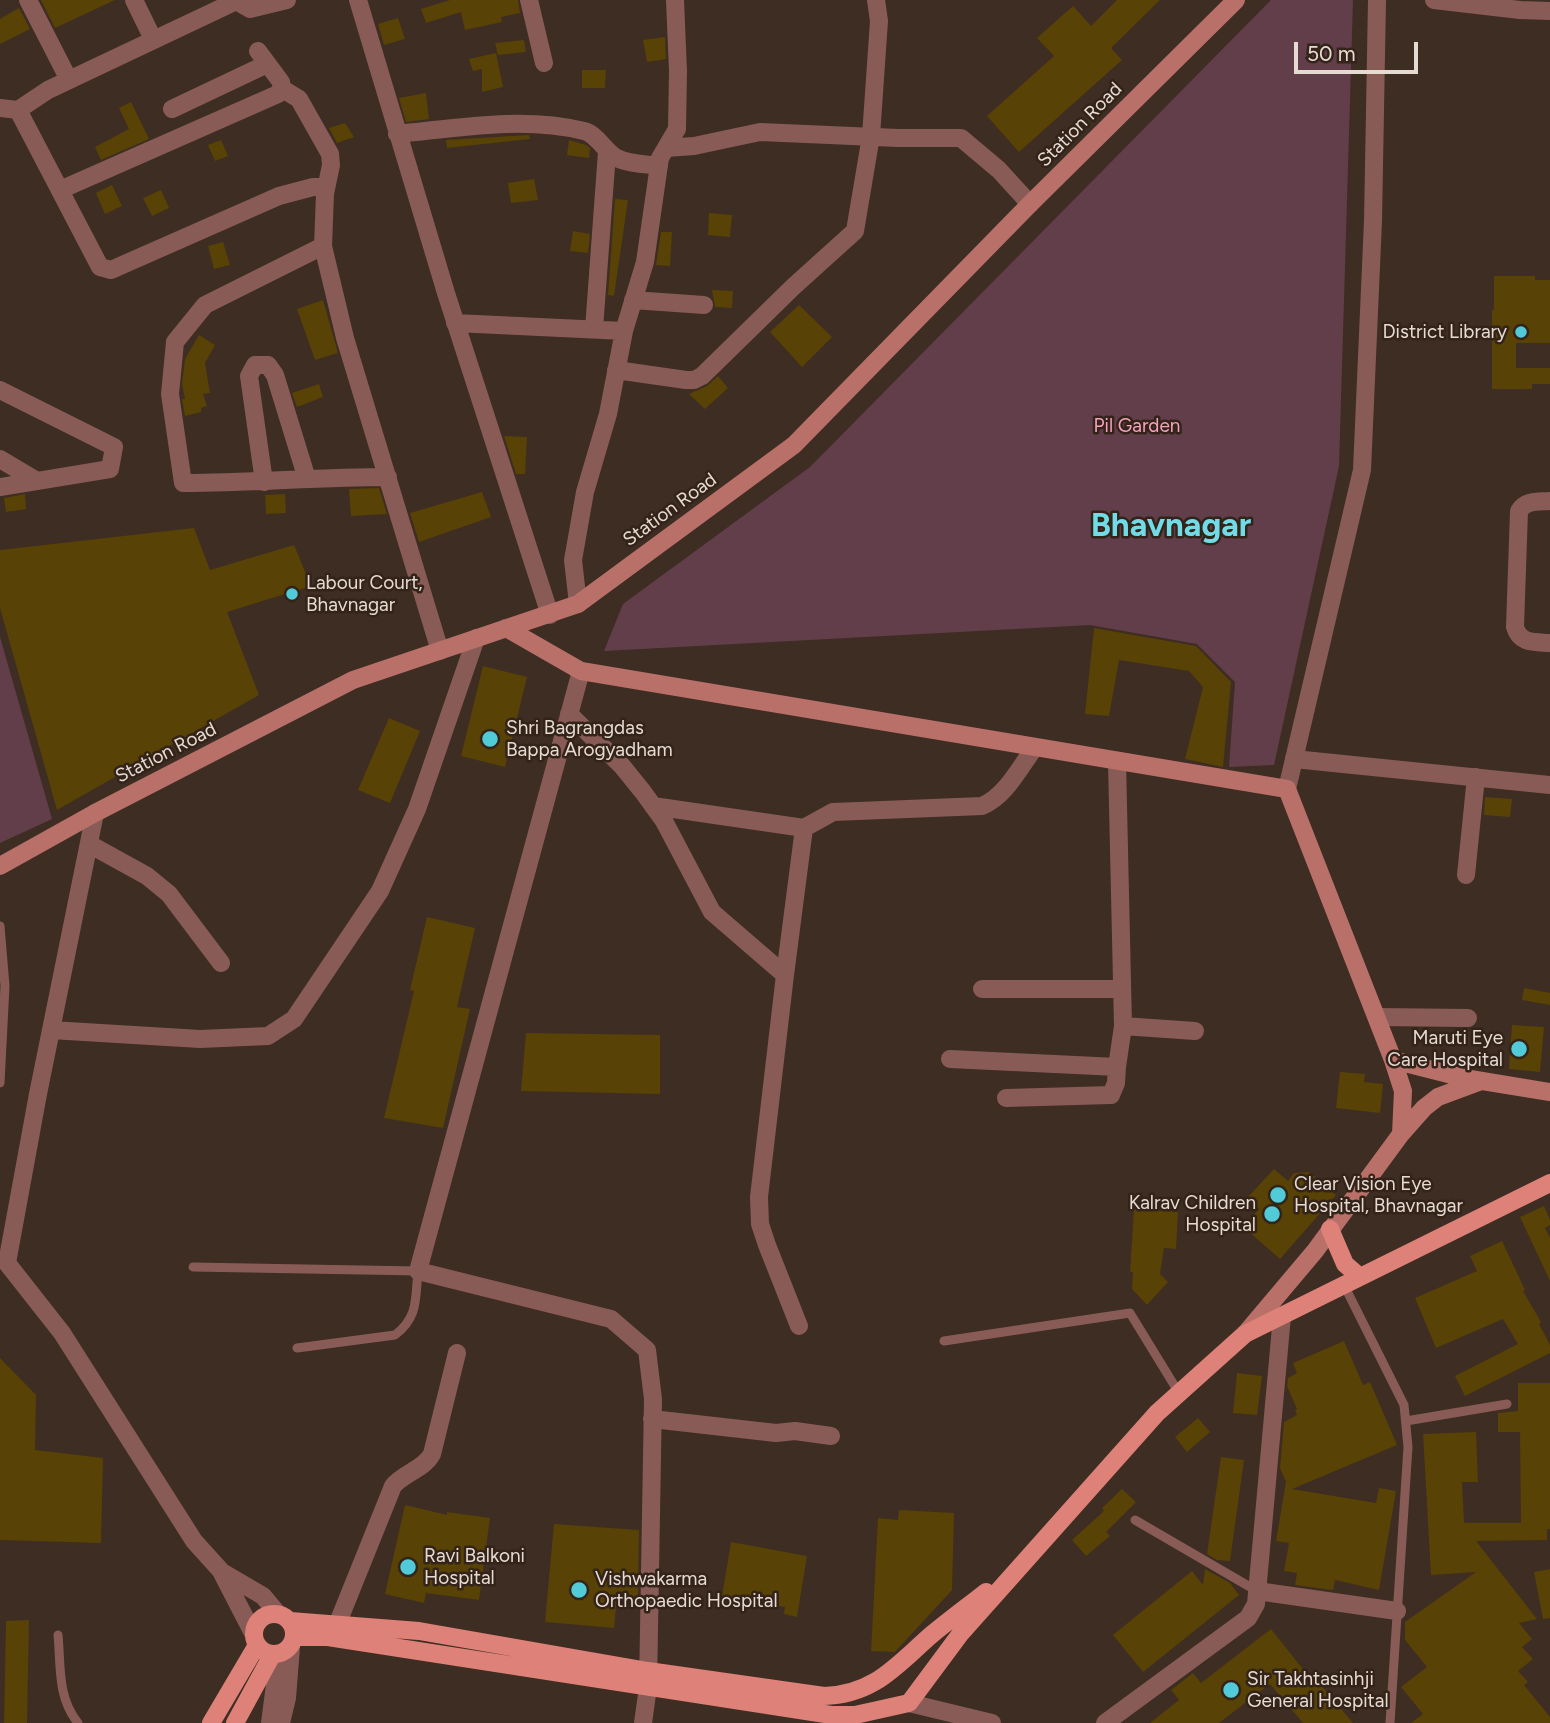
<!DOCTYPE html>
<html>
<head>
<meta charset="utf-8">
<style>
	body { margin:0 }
	#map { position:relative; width:1550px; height:1723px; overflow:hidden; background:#3e2d22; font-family:Figtree,sans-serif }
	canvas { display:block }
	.scale { position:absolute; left:1294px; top:42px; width:124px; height:32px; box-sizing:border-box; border:4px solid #e6dbd3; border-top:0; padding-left:9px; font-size:21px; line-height:24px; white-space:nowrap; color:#e6dbd3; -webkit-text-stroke:5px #332318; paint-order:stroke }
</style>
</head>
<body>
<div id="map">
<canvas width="1550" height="1723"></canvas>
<div class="scale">50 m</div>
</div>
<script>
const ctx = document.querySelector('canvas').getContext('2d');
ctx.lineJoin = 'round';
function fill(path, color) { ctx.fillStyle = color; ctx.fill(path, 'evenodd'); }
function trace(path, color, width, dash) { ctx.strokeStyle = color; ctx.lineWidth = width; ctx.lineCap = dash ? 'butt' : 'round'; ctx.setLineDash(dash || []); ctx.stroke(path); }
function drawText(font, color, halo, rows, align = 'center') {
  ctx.font = font + ' Figtree,sans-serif'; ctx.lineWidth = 5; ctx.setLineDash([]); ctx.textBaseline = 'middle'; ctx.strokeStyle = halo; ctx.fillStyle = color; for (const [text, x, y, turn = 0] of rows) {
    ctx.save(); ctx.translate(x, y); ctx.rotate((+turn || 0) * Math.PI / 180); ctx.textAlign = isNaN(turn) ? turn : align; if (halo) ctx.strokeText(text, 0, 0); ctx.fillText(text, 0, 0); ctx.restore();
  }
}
fill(new Path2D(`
	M 1271,0 L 1353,0 L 1339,466 L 1274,765 L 1229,767 L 1235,682 L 1197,644 L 1090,625 L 604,651 L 623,604 L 810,467 Z
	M 0,637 L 52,819 L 0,843 Z`), '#623e4b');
fill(new Path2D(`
	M 41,0 L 115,0 L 55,28 Z
	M 450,0 L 518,0 L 520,13 L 501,17 L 502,22 L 465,30 L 461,12 L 426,23 L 421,9 Z
	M 1117,0 L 1160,0 L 1111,48 L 1122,60 L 1019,152 L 987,116 L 1054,56 L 1037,38 L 1073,6 L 1091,26 Z
	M 19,8 L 30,29 L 0,44 L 0,19 Z
	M 398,18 L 405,39 L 384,45 L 378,24 Z
	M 665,37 L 666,59 L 647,62 L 643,40 Z
	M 524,40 L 526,52 L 498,55 L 495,43 Z
	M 496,53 L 503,87 L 482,92 L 482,69 L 473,71 L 469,59 Z
	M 582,70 L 606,70 L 605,88 L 582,88 Z
	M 426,93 L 429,119 L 406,122 L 399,98 Z
	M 131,102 L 149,139 L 101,160 L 95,147 L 129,129 L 119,108 Z
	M 345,123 L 354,137 L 337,143 L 329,128 Z
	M 529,135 L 530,139 L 447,148 L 446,140 Z
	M 221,140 L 228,156 L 215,161 L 208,145 Z
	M 569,140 L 586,145 L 590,148 L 589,158 L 567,155 Z
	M 534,179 L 538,200 L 511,203 L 508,183 Z
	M 112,185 L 122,206 L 105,214 L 96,193 Z
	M 161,190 L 169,208 L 152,216 L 143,198 Z
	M 615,199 L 628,200 L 614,296 L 608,295 Z
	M 709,213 L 732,215 L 730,237 L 708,235 Z
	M 573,231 L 590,234 L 588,253 L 570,251 Z
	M 661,232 L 672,232 L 670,266 L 656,265 Z
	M 223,242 L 230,265 L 214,269 L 208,246 Z
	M 1494,276 L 1535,276 L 1535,280 L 1550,280 L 1550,343 L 1516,343 L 1516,368 L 1550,368 L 1550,384 L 1532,384 L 1532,389 L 1492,389 L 1492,310 L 1494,310 Z
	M 712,290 L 733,291 L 732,308 L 715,307 Z
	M 323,300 L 338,353 L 315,360 L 297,309 Z
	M 799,305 L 832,337 L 802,367 L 770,332 Z
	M 199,335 L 215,345 L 205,363 L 210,393 L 203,394 L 207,406 L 201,408 L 201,412 L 185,416 L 182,399 L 185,399 L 182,384 L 185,359 Z
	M 718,376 L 728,388 L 705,409 L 689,394 L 707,386 Z
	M 319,384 L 323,397 L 297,407 L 292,393 Z
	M 504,436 L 527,437 L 525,474 L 516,474 Z
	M 379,488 L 387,514 L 351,516 L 349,489 Z
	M 482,492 L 491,517 L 419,542 L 410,513 Z
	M 25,494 L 26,509 L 6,512 L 4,498 Z
	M 285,494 L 286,513 L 266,514 L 265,495 Z
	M 194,528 L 210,570 L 294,545 L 311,586 L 227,612 L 259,695 L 57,810 L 0,608 L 0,550 Z
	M 1094,628 L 1196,646 L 1231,682 L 1223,767 L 1185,759 L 1203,687 L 1189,671 L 1119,660 L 1109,716 L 1085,714 Z
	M 483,666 L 527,677 L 505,767 L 461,756 Z
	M 389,718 L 420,731 L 390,803 L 358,790 Z
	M 1485,797 L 1512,799 L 1510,817 L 1484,815 Z
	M 427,917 L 475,928 L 457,1007 L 470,1009 L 443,1128 L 384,1118 L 414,991 L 410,990 Z
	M 1524,988 L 1550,993 L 1550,1005 L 1522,1000 Z
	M 1512,1025 L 1544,1027 L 1540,1072 L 1509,1069 Z
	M 526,1033 L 660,1035 L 660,1094 L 521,1091 Z
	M 1340,1072 L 1365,1074 L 1364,1082 L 1383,1084 L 1380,1113 L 1336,1108 Z
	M 1274,1169 L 1288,1181 L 1294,1173 L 1309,1172 L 1336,1195 L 1280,1259 L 1248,1231 L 1250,1219 L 1259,1209 L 1247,1198 Z
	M 1544,1206 L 1550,1220 L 1550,1225 L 1545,1228 L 1550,1238 L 1550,1281 L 1520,1217 Z
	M 1134,1209 L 1178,1212 L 1176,1249 L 1164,1248 L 1160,1274 L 1168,1282 L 1147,1305 L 1132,1289 L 1133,1272 L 1130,1272 Z
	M 1502,1241 L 1525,1290 L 1523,1291 L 1541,1322 L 1539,1324 L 1550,1345 L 1550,1353 L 1465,1396 L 1455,1376 L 1518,1344 L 1503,1319 L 1436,1348 L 1415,1298 L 1477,1271 L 1470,1256 Z
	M 1344,1341 L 1363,1385 L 1370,1382 L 1397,1445 L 1292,1489 L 1376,1503 L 1379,1488 L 1396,1491 L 1379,1590 L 1335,1580 L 1333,1590 L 1295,1585 L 1297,1573 L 1284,1571 L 1289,1543 L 1276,1541 L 1286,1482 L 1280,1468 L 1284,1422 L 1297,1415 L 1295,1410 L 1297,1409 L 1287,1386 L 1288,1378 L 1297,1373 L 1293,1363 Z
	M 0,1358 L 36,1395 L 35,1450 L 103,1458 L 101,1543 L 0,1540 Z
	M 1237,1373 L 1262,1376 L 1257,1415 L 1233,1413 Z
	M 1518,1383 L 1550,1383 L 1550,1529 L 1547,1529 L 1547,1540 L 1476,1541 L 1537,1619 L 1519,1623 L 1532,1639 L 1522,1647 L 1533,1659 L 1518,1671 L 1528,1682 L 1524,1685 L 1550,1717 L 1550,1723 L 1411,1723 L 1423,1714 L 1401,1687 L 1427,1667 L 1405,1640 L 1405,1622 L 1476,1572 L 1431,1575 L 1423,1434 L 1476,1432 L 1478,1482 L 1462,1482 L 1464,1523 L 1521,1523 L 1520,1432 L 1498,1432 L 1498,1413 L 1518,1411 Z
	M 1198,1418 L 1210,1432 L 1187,1452 L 1175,1437 Z
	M 1221,1457 L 1244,1460 L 1230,1561 L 1217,1560 L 1207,1554 Z
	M 1122,1489 L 1136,1502 L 1106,1532 L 1110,1536 L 1086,1556 L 1072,1540 L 1104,1511 L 1102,1508 Z
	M 405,1505 L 447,1515 L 447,1512 L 490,1518 L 479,1600 L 426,1593 L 424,1603 L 385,1594 Z
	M 899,1510 L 954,1513 L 952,1590 L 895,1652 L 871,1651 L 878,1518 L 898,1520 Z
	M 554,1524 L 639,1530 L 638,1598 L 617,1596 L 614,1628 L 545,1622 Z
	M 731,1542 L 807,1556 L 797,1617 L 784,1614 L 785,1607 L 722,1596 Z
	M 1205,1569 L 1230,1583 L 1239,1595 L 1143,1672 L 1113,1635 L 1192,1571 L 1203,1585 Z
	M 1550,1569 L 1550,1618 L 1543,1619 L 1534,1572 Z
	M 29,1620 L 27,1723 L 4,1723 L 6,1621 Z
	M 1271,1629 L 1310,1678 L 1313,1676 L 1353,1723 L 1303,1723 L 1270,1684 L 1219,1723 L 1150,1723 L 1179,1700 L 1171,1690 L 1193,1673 L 1201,1683 Z`), '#584205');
trace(new Path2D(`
	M 0,926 L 5,986 L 0,1083
	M 193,1267 L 418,1271 C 415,1298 419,1317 395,1335 L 297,1348
	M 1344,1285 L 1404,1405 L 1408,1447 L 1390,1723
	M 944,1341 L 1130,1313 L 1179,1393
	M 1406,1421 L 1507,1404
	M 1135,1520 L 1257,1591
	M 58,1635 C 61,1666 57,1697 78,1723`), '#895b56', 9);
trace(new Path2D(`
	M 28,0 L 69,80
	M 134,0 L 153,39
	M 358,0 L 446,293 L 550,615
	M 529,0 L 544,63
	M 1434,0 L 1520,10 L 1550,11
	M 281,88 L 299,99 L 330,154 L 331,165 L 325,194
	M 0,108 L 18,110 L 48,90 L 236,1 L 250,9 L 287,0
	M 172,109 L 267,64
	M 18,110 L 100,267 L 111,270 L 279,196 L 313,187 L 321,187 L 325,194 L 323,246 L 345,338 L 440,651
	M 397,134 C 458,128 523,116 584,131 C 597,134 605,152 617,158 C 628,164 646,164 659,166
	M 666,148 L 694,146 L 760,132 L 898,138 L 961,138 L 999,170 L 1030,204
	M 60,190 L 278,94 L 282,87 L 281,82 L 258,51
	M 323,246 L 205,305 L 175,342 L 170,394 L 183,483 C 251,483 319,477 388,477
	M 633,300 L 704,305
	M 455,323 L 624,331 L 608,414 L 585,492 L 573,560 L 578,604
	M 594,329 L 607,152
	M 624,331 L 645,262 L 660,158 L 677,129 L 678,71 L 675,0
	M 616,370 L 686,380 L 694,380 L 702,376 L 793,287 L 855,231 L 871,136 L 879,21 L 876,0
	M 0,390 L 114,447 L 110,469 L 0,487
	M 0,459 L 37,481
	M 264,482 L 249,376 L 255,365 L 268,365 L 275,375 L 307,479
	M 1550,501 C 1538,502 1526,500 1519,511 L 1515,627 C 1520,644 1534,642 1550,643
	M 581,671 L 418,1271 L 611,1319 L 647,1350 L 653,1399 L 648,1687 L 643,1723
	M 569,714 L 622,766 L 643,792 L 664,821 L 712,912 L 785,975 L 804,828 L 833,812 L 982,806 C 1006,796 1020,767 1035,747
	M 1294,759 L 1550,785
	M 1117,761 L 1123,1026 L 1195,1031
	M 653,806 L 804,828
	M 95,813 L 38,1094 L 7,1263 L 62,1333 L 194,1541 L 222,1572 L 263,1596 L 278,1614
	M 89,844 L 147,876 L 169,894 L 221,963
	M 1466,875 L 1476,777
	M 785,975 L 759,1197 L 760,1224 L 767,1245 L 799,1326
	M 982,989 L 1122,989
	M 1377,1017 L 1468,1018
	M 51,1030 L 200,1039 L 268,1036 L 294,1019 L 380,891 L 417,809 L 476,638
	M 950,1059 L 1117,1067 L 1123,1026
	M 1006,1098 L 1111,1095 L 1116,1083 L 1117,1067
	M 652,1419 L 776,1433 L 795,1431 L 831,1436
	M 222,1573 L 254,1635
	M 1257,1591 L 1397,1611
	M 337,1625 L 393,1486 C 404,1473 424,1469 432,1454 L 457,1353
	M 909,1703 L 992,1723
	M 270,1723 L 279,1654
	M 281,1723 L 287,1698 L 291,1647
	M 1105,1723 L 1248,1618 L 1256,1604 L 1282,1316`), '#895b56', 18);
trace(new Path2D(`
	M 1287,789 L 1362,470 L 1373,221 L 1377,0`), '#895b56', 18);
trace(new Path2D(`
	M 506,628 L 581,671 L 1287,789 L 1393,1060 L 1464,1078 L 1550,1092
	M 0,866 L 95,813 L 353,680 L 578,604 L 794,445 L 1030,204 L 1236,0
	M 1401,1134 L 1424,1108 L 1438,1097 L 1481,1081
	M 1245,1334 L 1315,1251 L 1401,1134 L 1403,1091 L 1393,1060`), '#b97069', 18);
trace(new Path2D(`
	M 1330,1229 L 1345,1264 L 1360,1277
	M254 1634a20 20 0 1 1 40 0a20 20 0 1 1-40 0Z
	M 290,1621 L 419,1631 L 648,1671 L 824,1696 C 873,1695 896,1666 930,1636 C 948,1621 967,1607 986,1592
	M 295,1637 L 328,1637 L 831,1715 L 855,1715 L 909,1703 L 961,1633 L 1157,1413 L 1245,1334 L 1550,1183
	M 211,1723 L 257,1645
	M 235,1723 L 272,1655`), '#de8178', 18);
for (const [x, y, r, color] of [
	[1521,332,7,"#52cbd8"],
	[292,594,7,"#52cbd8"],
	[490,739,9,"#52cbd8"],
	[1519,1049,9,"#52cbd8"],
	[1278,1195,9,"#52cbd8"],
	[1272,1214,9,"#52cbd8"],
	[408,1567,9,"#52cbd8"],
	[579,1590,9,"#52cbd8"],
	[1231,1690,9,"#52cbd8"]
]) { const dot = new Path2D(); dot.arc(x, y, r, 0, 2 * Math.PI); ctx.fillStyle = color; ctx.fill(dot); trace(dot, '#332318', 2.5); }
drawText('19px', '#e6dbd3', '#332318', [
	["Station Road",1080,125,-45],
	["Station Road",670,510,-36],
	["Station Road",166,753,-27]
]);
drawText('19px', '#e6dbd3', '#332318', [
	["District Library",1507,332,"right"],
	["Labour Court,",306,583],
	["Bhavnagar",306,605],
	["Shri Bagrangdas",506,728],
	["Bappa Arogyadham",506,750],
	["Maruti Eye",1503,1038,"right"],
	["Care Hospital",1503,1060,"right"],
	["Clear Vision Eye",1294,1184],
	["Hospital, Bhavnagar",1294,1206],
	["Kalrav Children",1256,1203,"right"],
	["Hospital",1256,1225,"right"],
	["Ravi Balkoni",424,1556],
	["Hospital",424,1578],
	["Vishwakarma",595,1579],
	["Orthopaedic Hospital",595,1601],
	["Sir Takhtasinhji",1247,1679],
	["General Hospital",1247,1701]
], 'left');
drawText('19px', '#f6a1c0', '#332318', [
	["Pil Garden",1137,426]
]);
drawText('bold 33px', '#71dce8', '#332318', [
	["Bhavnagar",1171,526]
]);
</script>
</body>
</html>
